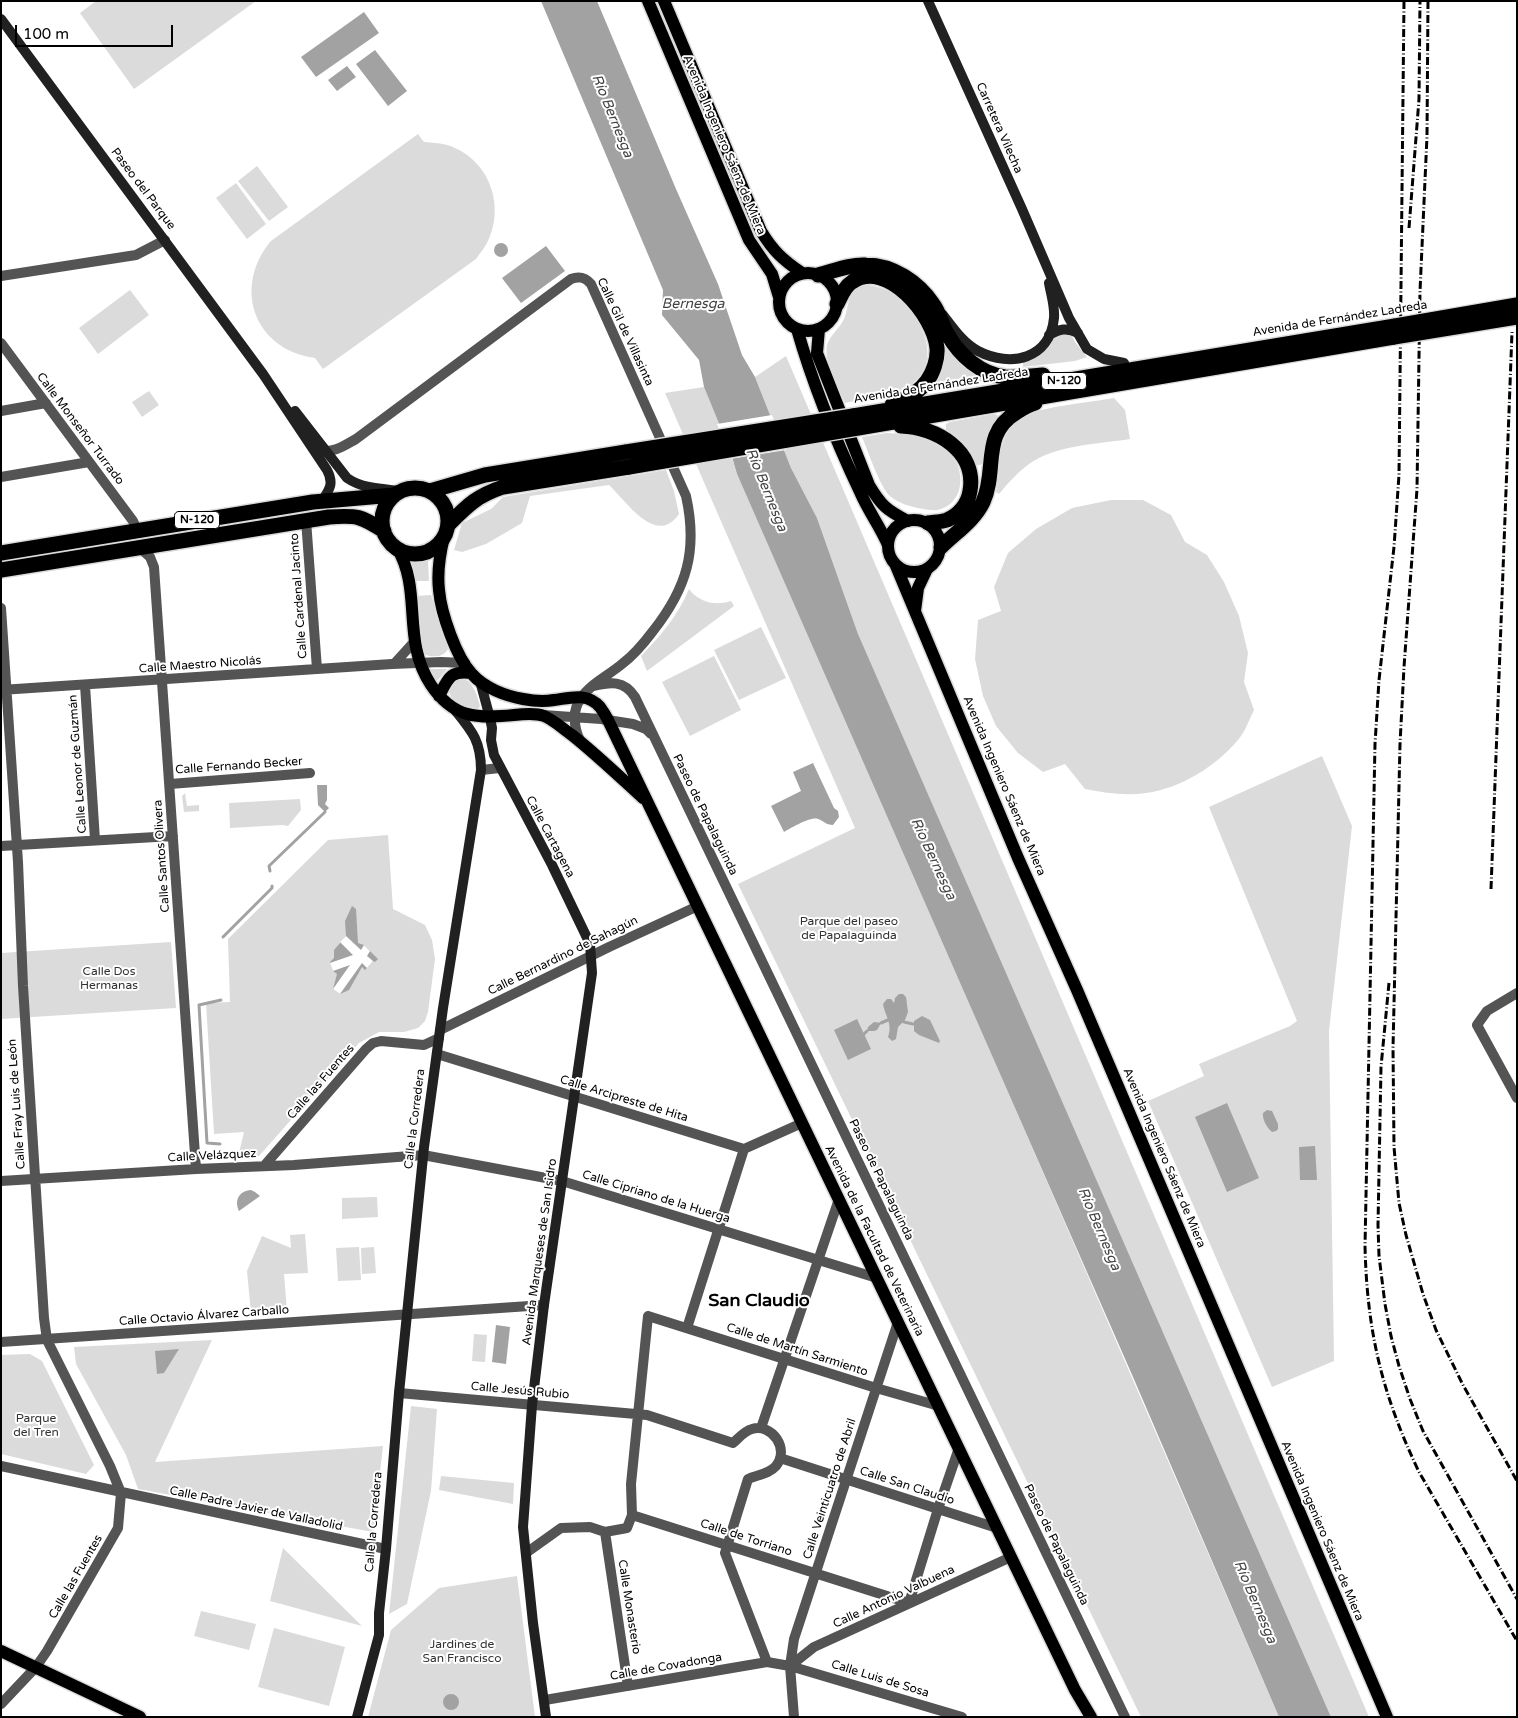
<!DOCTYPE html>
<html>
<head>
<meta charset="utf-8">
<style>
	body { margin:0 }
	#map { position:relative; width:1518px; height:1718px; overflow:hidden; background:#fff; font-family:"Varela Round",sans-serif }
	canvas { display:block }
	.frame { position:absolute; inset:0; border:2px solid #000; pointer-events:none }
	.scale { position:absolute; left:15px; top:25px; width:158px; height:22px; box-sizing:border-box; border:2px solid #000; border-top:0; padding-left:6px; font-size:15px; line-height:18px; white-space:nowrap; color:#000; -webkit-text-stroke:4px #fff; paint-order:stroke }
</style>
</head>
<body>
<div id="map">
<canvas width="1518" height="1718"></canvas>
<div class="frame"></div>
<div class="scale">100 m</div>
</div>
<script>
const ctx = document.querySelector('canvas').getContext('2d');
ctx.lineJoin = 'round';
function fill(path, color) { ctx.fillStyle = color; ctx.fill(path, 'evenodd'); }
function trace(path, color, width, dash) { ctx.strokeStyle = color; ctx.lineWidth = width; ctx.lineCap = dash ? 'butt' : 'round'; ctx.setLineDash(dash || []); ctx.stroke(path); }
function drawText(font, color, halo, rows, align = 'center') {
  ctx.font = font + ' "Varela Round",sans-serif'; ctx.lineWidth = 4; ctx.setLineDash([]); ctx.textBaseline = 'middle'; ctx.strokeStyle = halo; ctx.fillStyle = color; for (const [text, x, y, turn = 0] of rows) {
    ctx.save(); ctx.translate(x, y); ctx.rotate((+turn || 0) * Math.PI / 180); ctx.textAlign = isNaN(turn) ? turn : align; if (halo) ctx.strokeText(text, 0, 0); ctx.fillText(text, 0, 0); ctx.restore();
  }
}
fill(new Path2D(`
	M 96,1 L 256,1 L 134,89 L 80,13 Z
	M 418,134 L 424,142 C 435,143 445,143 455,148 C 491,164 505,208 487,243 C 484,249 479,254 476,259 L 323,369 L 315,358 C 254,350 232,287 271,241 Z
	M 257,166 L 288,207 L 269,221 L 238,181 Z
	M 236,183 L 266,224 L 247,239 L 216,198 Z
	M 864,284 C 873,286 882,287 890,292 C 916,309 943,352 917,379 C 900,397 868,398 845,403 C 839,388 823,360 827,345 C 830,335 840,328 844,319 C 850,303 846,293 864,284 Z
	M 130,290 L 149,315 L 98,354 L 79,328 Z
	M 1070,332 L 1075,342 L 1087,357 L 1075,361 L 1023,367 L 1023,362 C 1037,357 1049,350 1054,336 Z
	M 945,339 L 990,380 L 930,388 L 940,341 Z
	M 786,356 L 1369,1717 L 1331,1717 L 859,637 L 817,518 L 791,468 L 755,377 Z
	M 704,387 L 726,439 L 737,474 L 892,824 L 1279,1717 L 1141,1717 L 738,884 L 855,828 L 665,393 Z
	M 149,391 L 159,405 L 142,417 L 132,402 Z
	M 1114,398 L 1125,410 L 1130,439 C 1099,444 1055,445 1029,464 C 1018,472 1008,483 999,494 L 996,492 C 1000,476 997,458 1003,443 C 1006,433 1013,424 1021,418 C 1035,407 1093,402 1114,398 Z
	M 993,414 L 997,415 L 1001,418 L 984,462 L 980,465 L 976,465 L 948,433 L 946,431 L 946,424 L 950,422 Z
	M 887,433 C 909,434 930,437 948,452 C 967,468 965,505 937,510 C 932,511 924,509 918,508 C 909,506 898,503 890,496 C 880,487 868,451 862,437 Z
	M 666,470 L 674,491 L 679,514 C 656,547 627,502 609,485 L 530,496 L 522,523 L 486,544 L 462,552 L 454,550 L 462,523 L 491,509 L 503,497 Z
	M 1111,500 L 1143,500 L 1171,515 L 1185,542 L 1207,555 L 1224,582 L 1239,616 L 1248,653 L 1244,682 L 1254,710 C 1249,720 1245,732 1238,740 C 1215,767 1181,788 1146,793 C 1126,796 1105,793 1085,789 L 1065,764 L 1043,772 L 1018,753 L 996,726 L 983,696 L 975,659 L 978,620 L 1001,611 L 994,587 L 1008,553 L 1036,529 L 1072,508 Z
	M 428,561 L 429,581 L 415,581 L 411,563 Z
	M 689,589 C 700,603 715,606 731,601 L 734,606 L 647,671 L 641,656 C 660,636 678,616 689,589 Z
	M 431,595 L 448,649 C 444,658 430,658 422,653 L 416,596 Z
	M 761,627 L 786,678 L 739,700 L 714,650 Z
	M 714,656 L 741,710 L 690,736 L 662,682 Z
	M 429,669 L 447,669 L 437,681 Z
	M 457,678 C 460,679 463,678 466,680 C 474,684 478,698 480,706 L 478,709 C 465,706 450,703 448,688 Z
	M 1322,756 L 1352,826 L 1329,1031 L 1334,1361 L 1272,1387 L 1148,1101 L 1204,1076 L 1199,1064 L 1290,1026 L 1297,1021 L 1209,807 Z
	M 185,793 L 187,806 L 199,805 L 199,811 L 184,812 L 182,796 Z
	M 300,799 L 301,810 L 288,826 L 283,825 L 230,828 L 229,803 Z
	M 388,835 L 393,909 L 425,925 L 432,940 L 435,959 L 428,1012 L 425,1021 L 418,1028 L 404,1032 L 379,1032 L 359,1043 L 259,1156 L 238,1157 L 244,1132 L 214,1134 L 206,1003 L 230,1002 L 228,939 L 328,840 Z
	M 171,942 L 176,1008 L 1,1019 L 1,953 Z
	M 377,1197 L 378,1217 L 342,1219 L 342,1198 Z
	M 305,1234 L 308,1273 L 284,1274 L 287,1311 L 251,1313 L 247,1271 L 262,1236 L 291,1248 L 290,1235 Z
	M 359,1247 L 361,1280 L 338,1281 L 336,1248 Z
	M 374,1247 L 376,1273 L 362,1274 L 361,1248 Z
	M 474,1334 L 487,1335 L 485,1362 L 472,1361 Z
	M 212,1340 L 155,1462 L 383,1446 L 373,1532 L 138,1489 L 126,1455 L 76,1364 L 74,1347 Z
	M 30,1354 L 42,1361 L 94,1465 L 86,1474 L 1,1454 L 1,1355 Z
	M 411,1406 L 437,1409 L 431,1491 L 407,1604 L 389,1614 Z
	M 441,1476 L 514,1483 L 513,1504 L 439,1490 Z
	M 283,1548 L 362,1626 L 270,1601 Z
	M 517,1576 L 535,1717 L 368,1717 L 391,1630 L 439,1588 Z
	M 201,1611 L 256,1624 L 249,1650 L 194,1636 Z
	M 274,1628 L 345,1647 L 329,1706 L 258,1687 Z`), '#dbdbdb');
fill(new Path2D(`
	M 541,1 L 597,1 L 676,189 L 718,284 L 742,355 L 755,377 L 791,468 L 817,518 L 858,634 L 1331,1717 L 1279,1717 L 1133,1377 L 737,474 L 730,450 L 704,387 L 699,360 L 662,315 L 663,290 Z
	M 364,12 L 379,33 L 316,77 L 301,57 Z
	M 375,50 L 407,91 L 388,106 L 356,64 Z
	M 347,66 L 356,77 L 337,91 L 328,80 Z
	M494 250a7 7 0 1 1 14 0a7 7 0 1 1-14 0Z
	M 546,246 L 565,271 L 521,303 L 502,278 Z
	M 813,763 L 834,808 L 838,811 L 839,817 L 833,825 C 826,825 824,821 818,819 C 811,816 791,828 784,832 L 771,806 L 801,791 L 793,772 Z
	M 317,785 L 327,785 L 327,800 L 325,804 L 329,808 L 325,812 L 318,805 Z
	M 352,906 L 356,909 L 358,943 L 364,945 L 378,959 L 375,962 L 373,961 L 365,970 L 362,967 L 349,990 L 340,994 L 333,989 L 337,974 L 333,971 L 330,962 L 334,958 L 334,950 L 346,936 L 345,921 Z
	M 899,994 L 903,994 L 906,997 L 908,1012 L 905,1020 L 898,1027 L 896,1039 L 892,1041 L 888,1037 C 893,1024 885,1016 883,1004 L 887,999 L 891,999 L 894,1003 L 895,998 Z
	M 922,1016 L 930,1020 L 940,1041 L 939,1043 L 919,1035 L 914,1031 L 914,1021 Z
	M 857,1019 L 871,1049 L 848,1060 L 834,1030 Z
	M 874,1022 L 881,1023 L 877,1030 L 874,1031 L 867,1031 L 868,1027 Z
	M 1227,1103 L 1259,1178 L 1227,1192 L 1195,1117 Z
	M 1267,1110 L 1272,1111 L 1278,1124 L 1278,1129 L 1276,1131 L 1272,1132 C 1267,1128 1262,1119 1263,1113 Z
	M 1315,1146 L 1317,1180 L 1300,1180 L 1299,1147 Z
	M 251,1190 L 255,1192 L 260,1196 L 239,1211 C 234,1200 239,1191 251,1190 Z
	M 496,1325 L 510,1327 L 506,1364 L 492,1362 Z
	M 179,1349 L 164,1373 L 157,1374 L 155,1351 Z
	M443 1702a8 8 0 1 1 16 0a8 8 0 1 1-16 0Z`), '#a2a2a2');
fill(new Path2D(`
	M 772,415 L 786,450 L 730,459 L 717,424 Z
	M 346,936 L 361,950 L 364,945 L 370,951 L 367,956 L 373,961 L 367,968 L 362,963 L 340,994 L 333,989 L 350,965 L 333,971 L 330,963 L 353,955 L 340,942 Z`), '#fff');
trace(new Path2D(`
	M 270,871 L 269,866 L 325,812
	M 223,937 L 272,888 L 272,886
	M 904,1022 L 913,1024
	M 881,1023 L 888,1020
	M 864,1034 L 867,1031
	M 220,1144 L 207,1143 L 199,1005 L 221,1000`), '#a2a2a2', 3);
const primary = new Path2D(`
	M 648,1 L 749,240 L 772,274 L 779,297
	M 664,1 L 761,231 C 773,251 783,260 802,273
	M779 302a29 29 0 1 1 58 0a29 29 0 1 1-58 0Z
	M 797,329 C 813,385 836,441 861,494 C 869,512 881,528 888,545
	M 819,329 L 817,353 L 869,485 C 881,505 886,510 908,521
	M888 546a26 26 0 1 1 52 0a26 26 0 1 1-52 0Z
	M 444,537 C 440,553 437,572 439,590 C 441,613 456,657 472,674 C 484,688 506,696 523,699 C 533,701 543,702 554,700 C 570,698 587,692 600,707 C 603,711 606,716 608,720 L 1075,1690 L 1091,1717
	M 397,548 C 423,591 401,640 431,685 C 453,718 477,719 514,715 C 523,714 536,713 544,716 C 554,720 563,729 572,735 C 597,755 620,777 643,798
	M 896,566 L 1018,858 L 1077,990 L 1387,1717
	M 915,611 L 918,588 L 927,569
	M 439,696 C 448,679 450,670 471,673
	M 1,1651 L 140,1717`);
const highway = new Path2D(`
	M 818,275 C 834,271 850,264 866,265 C 893,265 918,282 933,304 C 940,313 942,326 948,335 C 960,356 981,374 1005,377 C 1018,378 1031,376 1043,375
	M 837,304 C 841,297 844,287 852,282 C 887,258 934,316 937,348 C 938,359 933,373 927,381 C 919,393 905,398 892,405
	M 853,416 L 1395,326
	M 901,426 C 936,427 977,451 970,491 C 968,504 959,515 947,520 C 941,522 934,522 928,523
	M 858,428 L 1394,337
	M382 521a33 33 0 1 1 66 0a33 33 0 1 1-66 0Z
	M 430,491 L 485,475 L 626,452
	M 448,525 C 467,506 476,496 503,487 L 629,467
	M 941,547 C 955,533 974,521 983,502 C 998,469 980,434 1017,412 C 1023,408 1028,405 1035,403
	M 1,553 L 313,502 L 394,495
	M 1,570 L 329,517 C 357,515 361,516 384,531`);
trace(primary, '#dbdbdb', 15);
trace(highway, '#dbdbdb', 18);
trace(new Path2D(`
	M 1,276 L 136,255 L 165,240
	M 1,343 L 133,521 L 137,530
	M 1,411 L 46,403
	M 320,450 C 333,454 345,445 356,439 L 571,279 C 579,276 585,277 591,284 L 686,496 C 698,550 687,588 653,631 C 644,643 634,655 622,664 C 609,675 590,684 581,698 C 571,712 574,727 580,741
	M 1,477 L 89,462
	M 306,520 L 317,669
	M 140,548 L 150,557 L 154,567 L 196,1169
	M 1,608 L 18,862 L 23,986 L 44,1318 L 47,1340 L 110,1466 L 121,1493 L 118,1528 L 47,1651 L 36,1667 L 1,1704
	M 394,664 L 414,642
	M 85,685 L 95,840
	M 593,686 C 611,682 624,680 635,697 L 1125,1717
	M 1,690 L 392,664 L 441,662 L 465,663
	M 543,715 L 601,719 L 633,724 L 646,729 L 651,734
	M 481,770 L 500,768
	M 170,784 L 310,773
	M 1,846 L 173,836
	M 1517,993 L 1487,1011 L 1477,1025 L 1517,1098
	M 440,1030 L 609,947 L 698,906
	M 437,1054 L 744,1149 L 802,1123
	M 264,1166 L 366,1049 L 373,1043 L 381,1041 L 424,1045 L 439,1038
	M 1,1181 L 196,1169 L 294,1165 L 423,1155 L 562,1181 L 877,1278
	M 687,1328 L 744,1149
	M 1,1342 L 544,1305
	M 399,1393 L 647,1415 L 733,1443 C 739,1438 744,1431 752,1429 C 772,1423 790,1449 776,1466 C 769,1474 757,1475 748,1479 L 725,1553 L 767,1662
	M 761,1428 L 839,1199
	M 780,1458 L 997,1528
	M 1,1466 L 386,1549
	M 632,1515 L 909,1603 L 938,1509 L 959,1448
	M 605,1532 L 628,1686
	M 526,1553 L 561,1528 L 590,1527 L 605,1532 L 627,1528 L 632,1515 L 631,1484 L 648,1316 L 876,1388 L 939,1406
	M 790,1666 L 814,1647 L 1011,1557
	M 545,1700 L 767,1662 L 790,1666 L 962,1717
	M 794,1717 L 790,1666 L 794,1639 L 898,1322`), '#545454', 10);
trace(new Path2D(`
	M 928,1 L 1022,209 L 1069,318 L 1087,349 L 1104,359 L 1124,363
	M 1,19 L 263,374 L 327,470 C 334,483 330,489 322,501
	M 943,315 C 953,328 963,343 978,351 C 1011,368 1050,359 1054,318 C 1055,306 1051,295 1049,283
	M 1049,335 C 1059,329 1067,327 1078,333
	M 295,411 L 347,478 C 363,489 383,489 401,491
	M 480,681 L 490,718 L 492,728 L 491,740 L 494,755 L 552,865 L 590,944 L 592,973 L 544,1305 L 532,1405 L 523,1527 L 533,1623 L 546,1717
	M 357,1717 L 379,1635 L 379,1613 L 386,1549 L 399,1393 L 424,1147 L 443,1008 L 481,770 C 481,741 472,731 455,710`), '#212121', 10);
trace(primary, '#000', 12);
trace(highway, '#000', 15);
trace(new Path2D(`
	M 1404,1 L 1399,475 L 1394,547 L 1379,680 L 1375,744 L 1365,1246 C 1367,1332 1382,1394 1419,1472 L 1517,1641
	M 1428,1 L 1427,136 L 1420,291 L 1417,489 L 1404,667 L 1400,744 L 1393,1048 L 1394,1147 L 1399,1203 L 1406,1235 L 1423,1294 L 1436,1330 L 1463,1385 L 1517,1481
	M 1409,228 L 1419,99 L 1420,1
	M 1491,889 L 1512,332
	M 1389,983 L 1381,1067 L 1378,1225 L 1379,1256 L 1385,1304 L 1391,1336 L 1399,1366 L 1410,1399 L 1423,1431 L 1517,1599`), '#000', 3, [8, 2.5, 1, 2.5]);
const highwayBridge = new Path2D(`
	M 1395,326 L 1517,305
	M 1394,337 L 1517,317
	M 626,452 L 853,416
	M 629,467 L 858,428`);
trace(highwayBridge, '#dbdbdb', 18, []);
trace(highwayBridge, '#000', 15);
for (const [x, y, w] of [
	[1064,381,45],
	[197,520,45]
]) { const box = new Path2D(); box.roundRect(x - w / 2, y - 8.5, w, 17, 4); ctx.fillStyle = '#fff'; ctx.fill(box); trace(box, '#000', 1); }
drawText('bold 11px', '#000', null, [
	["N-120",1064,381],
	["N-120",197,520]
]);
drawText('12px', '#000', '#fff', [
	["Carretera Vilecha",999,128,66],
	["Avenida Ingeniero Sáenz de Miera",724,145,67],
	["Paseo del Parque",143,189,53],
	["Avenida de Fernández Ladreda",1340,319,-9],
	["Calle Gil de Villasinta",625,332,65],
	["Avenida de Fernández Ladreda",941,386,-9],
	["Calle Monseñor Turrado",80,429,53],
	["Calle Cardenal Jacinto",299,596,-94],
	["Calle Maestro Nicolás",200,665,-4],
	["Calle Leonor de Guzmán",78,764,-94],
	["Calle Fernando Becker",239,766,-4],
	["Avenida Ingeniero Sáenz de Miera",1004,786,67],
	["Paseo de Papalaguinda",705,815,64],
	["Calle Cartagena",550,837,62],
	["Calle Santos Olivera",162,856,-94],
	["Calle Bernardino de Sahagún",563,956,-26],
	["Calle las Fuentes",321,1082,-49],
	["Calle Arcipreste de Hita",624,1099,17],
	["Calle Fray Luis de León",17,1104,-94],
	["Calle la Corredera",415,1119,-83],
	["Calle Velázquez",212,1156,-3],
	["Avenida Ingeniero Sáenz de Miera",1164,1158,67],
	["Paseo de Papalaguinda",881,1180,64],
	["Calle Cipriano de la Huerga",656,1197,17],
	["Avenida de la Facultad de Veterinaria",874,1241,64],
	["Avenida Marqueses de San Isidro",540,1252,-82],
	["Calle Octavio Álvarez Carballo",204,1316,-4],
	["Calle de Martín Sarmiento",797,1350,18],
	["Calle Jesús Rubio",520,1391,5],
	["Calle San Claudio",907,1486,18],
	["Calle Veinticuatro de Abril",830,1489,-72],
	["Calle Padre Javier de Valladolid",256,1509,12],
	["Calle la Corredera",374,1522,-85],
	["Avenida Ingeniero Sáenz de Miera",1322,1531,67],
	["Calle de Torriano",746,1538,18],
	["Paseo de Papalaguinda",1056,1545,64],
	["Calle las Fuentes",76,1577,-60],
	["Calle Antonio Valbuena",894,1597,-25],
	["Calle Monasterio",629,1607,81],
	["Calle de Covadonga",666,1667,-10],
	["Calle Luis de Sosa",880,1679,17]
]);
drawText('12px', '#323232', '#fff', [
	["Parque del paseo",849,922],
	["de Papalaguinda",849,936],
	["Calle Dos",109,972],
	["Hermanas",109,986],
	["Parque",36,1419],
	["del Tren",36,1433],
	["Jardines de",462,1645],
	["San Francisco",462,1659]
]);
drawText('italic 14px', '#434343', '#fff', [
	["Río Bernesga",612,116,68],
	["Bernesga",693,304],
	["Río Bernesga",766,490,68],
	["Río Bernesga",933,859,65],
	["Río Bernesga",1099,1229,67],
	["Río Bernesga",1255,1602,67]
]);
drawText('bold 18px', '#000', '#fff', [
	["San Claudio",759,1301]
]);
</script>
</body>
</html>
